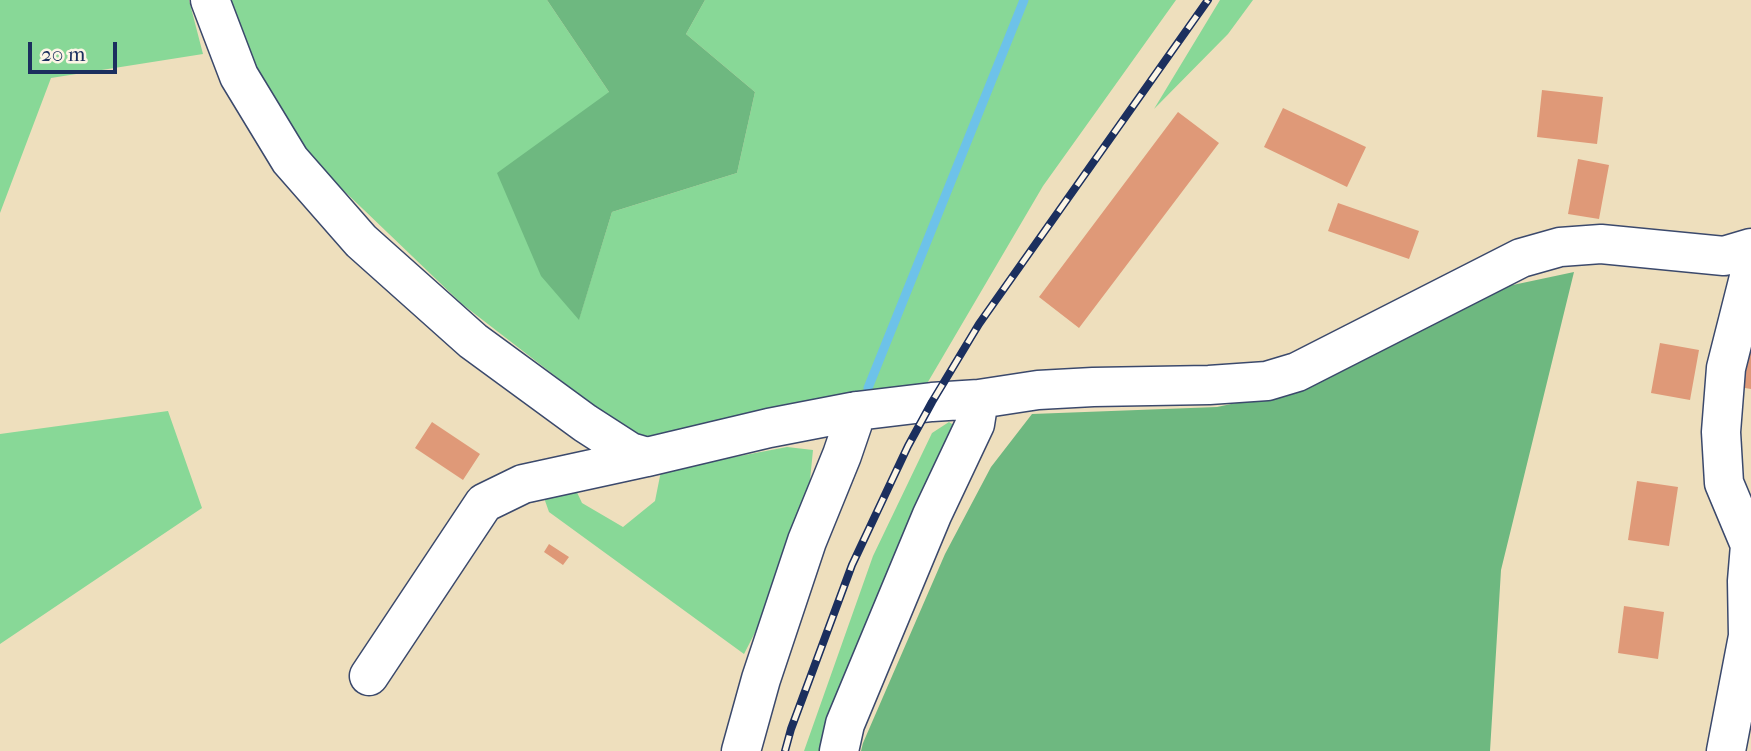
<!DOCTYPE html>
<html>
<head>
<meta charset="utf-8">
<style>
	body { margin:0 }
	#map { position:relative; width:1751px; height:751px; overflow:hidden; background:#eedfbd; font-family:"IM FELL French Canon",serif }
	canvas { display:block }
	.scale { position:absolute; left:28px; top:42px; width:89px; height:32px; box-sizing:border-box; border:4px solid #1b2f5e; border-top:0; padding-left:9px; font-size:21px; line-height:24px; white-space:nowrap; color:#1b2f5e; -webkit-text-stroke:5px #fcf5e5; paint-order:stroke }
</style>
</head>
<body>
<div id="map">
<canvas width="1751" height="751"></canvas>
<div class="scale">20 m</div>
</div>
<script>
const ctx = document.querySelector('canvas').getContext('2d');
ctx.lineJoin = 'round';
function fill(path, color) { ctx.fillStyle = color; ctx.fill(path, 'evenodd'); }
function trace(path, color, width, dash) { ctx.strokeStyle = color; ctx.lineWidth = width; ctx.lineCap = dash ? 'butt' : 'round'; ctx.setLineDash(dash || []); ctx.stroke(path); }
fill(new Path2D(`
	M 0,0 L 189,0 L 203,54 L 51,78 L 0,213 Z
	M 226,0 L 547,0 L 609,92 L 579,319 L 612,212 L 737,173 L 755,92 L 686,34 L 705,0 L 1176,0 L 1043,186 L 925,387 L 642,443 L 462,304 L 290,139 Z
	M 1220,0 L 1253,0 L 1228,34 L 1154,109 Z
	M 168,411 L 202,508 L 0,644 L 0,434 Z
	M 949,422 L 955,426 L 826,751 L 804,751 L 873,556 L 932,433 Z
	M 787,447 L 813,450 L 810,480 L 763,617 L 744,654 L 549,512 L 543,495 L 575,488 L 582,503 L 623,527 L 655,501 L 661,471 Z`), '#88d897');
fill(new Path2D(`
	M 547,0 L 705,0 L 686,34 L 755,92 L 737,173 L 612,212 L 579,320 L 541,276 L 497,173 L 609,92 Z
	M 1574,272 L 1501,570 L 1490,751 L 861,751 L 863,743 L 945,554 L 991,467 L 1032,414 L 1217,407 L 1283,393 L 1494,289 Z`), '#6eb880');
trace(new Path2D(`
	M 868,388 L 1024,0`), '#6dc2e9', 9);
fill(new Path2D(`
	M 1542,90 L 1603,97 L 1597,144 L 1537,137 Z
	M 1283,108 L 1366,147 L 1347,187 L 1264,147 Z
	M 1178,112 L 1219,143 L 1079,328 L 1039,297 Z
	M 1578,159 L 1609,165 L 1599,219 L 1568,214 Z
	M 1338,203 L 1419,231 L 1409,259 L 1328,231 Z
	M 1751,339 L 1751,389 L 1739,387 Z
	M 1660,343 L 1699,350 L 1690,400 L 1651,393 Z
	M 432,422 L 480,454 L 463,480 L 415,448 Z
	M 1637,481 L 1678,487 L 1669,546 L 1628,540 Z
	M 549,544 L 569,557 L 563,565 L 544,552 Z
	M 1624,606 L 1664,612 L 1658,659 L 1618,653 Z`), '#df9978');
const minor = new Path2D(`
	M 210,0 L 239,76 L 290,160 L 361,241 L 473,341 L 585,423 L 630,452 L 647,457 L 769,428 L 857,411 L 932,402 L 979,399 L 1038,390 L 1093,387 L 1209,385 L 1267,381 L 1297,372 L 1521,258 L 1560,247 L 1601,244 L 1724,256 L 1751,248
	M 369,676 L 484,503 L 523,484 L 647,457
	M 741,751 L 761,679 L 807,541 L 842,455 L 857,411
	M 839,751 L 845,724 L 932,515 L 975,424 L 979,399
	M 1726,751 L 1748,636 L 1747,581 L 1750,545 L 1724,483 L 1721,432 L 1726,368 L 1749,277 L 1751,256`);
trace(minor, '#3b496c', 41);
trace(minor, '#fff', 38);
const rail = new Path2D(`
	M 785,751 L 791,729 L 852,565 L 908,446 L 932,402 L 979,324 L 1208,0`);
trace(rail, '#1b2f5e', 8);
trace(rail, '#fcf5e5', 5, [16]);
</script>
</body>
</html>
